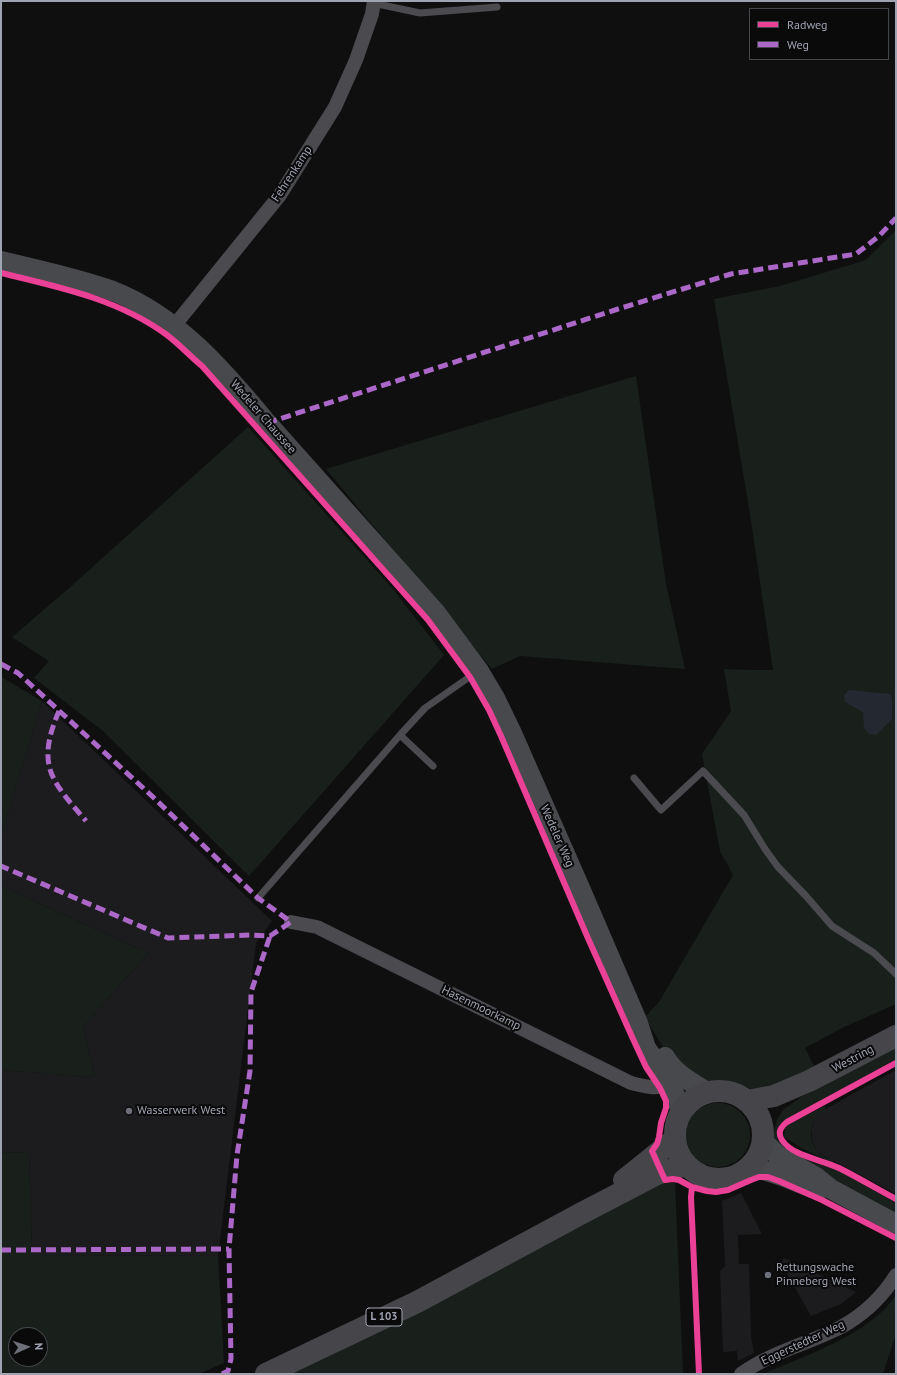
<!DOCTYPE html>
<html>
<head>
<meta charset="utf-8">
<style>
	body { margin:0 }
	#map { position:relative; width:897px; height:1375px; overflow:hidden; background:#0f0f10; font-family:"PT Sans",sans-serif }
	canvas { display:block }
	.frame { position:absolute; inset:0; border:2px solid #a0a3b1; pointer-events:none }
	.legend { position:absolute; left:749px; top:8px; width:140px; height:52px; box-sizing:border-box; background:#0a0a0b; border:1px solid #46474d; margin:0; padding:5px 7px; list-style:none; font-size:12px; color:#a0a3b1 }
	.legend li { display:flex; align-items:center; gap:8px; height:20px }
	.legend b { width:20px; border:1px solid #46474d }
	.north { position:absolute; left:8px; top:1327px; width:40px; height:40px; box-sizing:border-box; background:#0a0a0b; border:1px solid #46474d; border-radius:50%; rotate:87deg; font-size:11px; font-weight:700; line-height:16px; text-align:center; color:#a0a3b1 }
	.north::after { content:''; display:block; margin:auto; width:14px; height:18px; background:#6d6f79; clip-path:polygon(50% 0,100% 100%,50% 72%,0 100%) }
</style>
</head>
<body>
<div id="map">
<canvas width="897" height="1375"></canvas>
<div class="frame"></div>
<ul class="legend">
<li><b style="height:5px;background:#ea4096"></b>Radweg</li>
<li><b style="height:5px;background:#ac68c9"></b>Weg</li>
</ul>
<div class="north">N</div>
</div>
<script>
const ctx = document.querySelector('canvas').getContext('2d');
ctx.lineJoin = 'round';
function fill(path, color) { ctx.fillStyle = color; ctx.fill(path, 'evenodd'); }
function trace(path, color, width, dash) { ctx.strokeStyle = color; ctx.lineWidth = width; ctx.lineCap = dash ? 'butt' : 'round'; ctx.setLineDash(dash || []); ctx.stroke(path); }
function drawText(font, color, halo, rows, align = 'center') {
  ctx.font = font + ' "PT Sans",sans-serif'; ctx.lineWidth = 4; ctx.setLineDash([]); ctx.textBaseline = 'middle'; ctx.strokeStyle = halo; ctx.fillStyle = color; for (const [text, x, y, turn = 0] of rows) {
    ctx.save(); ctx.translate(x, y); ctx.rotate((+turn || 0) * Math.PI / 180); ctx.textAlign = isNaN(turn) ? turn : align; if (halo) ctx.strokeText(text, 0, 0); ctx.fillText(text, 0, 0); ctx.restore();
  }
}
fill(new Path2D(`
	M 42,701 L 272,921 L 256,943 L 218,1256 L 32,1255 L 29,1153 L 1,1152 L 1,1070 L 95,1077 L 83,1027 L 148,953 L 1,886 L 1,836 Z
	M 896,1070 L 896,1194 L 817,1152 L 812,1141 L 812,1128 L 815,1118 L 820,1112 Z
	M 741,1193 L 762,1234 L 738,1235 L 739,1264 L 749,1264 L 751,1336 L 754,1353 L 738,1361 L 737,1351 L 723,1352 L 720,1271 L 725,1266 L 722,1201 Z
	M 784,1258 L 856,1292 L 841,1304 L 811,1316 L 781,1263 Z`), '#1c1c1e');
fill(new Path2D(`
	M 896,230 L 896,1004 L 842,1028 L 805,1048 L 814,1066 L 782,1085 L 759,1090 L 751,1089 L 733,1082 L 722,1080 L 706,1081 L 669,1057 L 649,1024 L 646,1016 L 659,1002 L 733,875 L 720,851 L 702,754 L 731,711 L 724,669 L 751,670 L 773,670 L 750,514 L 714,299 L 780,286 L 866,260 Z
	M 636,376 L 666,584 L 685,669 L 520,656 L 492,669 L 326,469 Z
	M 248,427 L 393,589 L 444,655 L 249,876 L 103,731 L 34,678 L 49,661 L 12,637 L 67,590 Z
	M 1,677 L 42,701 L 1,836 Z
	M 1,886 L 148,953 L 83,1027 L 95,1077 L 1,1070 Z
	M 896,1046 L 896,1059 L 781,1123 C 773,1134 778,1142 788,1148 L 789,1154 L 774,1139 L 773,1135 L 777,1119 L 784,1109 L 803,1096 Z
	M686 1135a32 32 0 1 1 64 0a32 32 0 1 1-64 0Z
	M 825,1106 L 826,1109 C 811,1117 807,1137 816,1150 C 819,1155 828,1158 833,1160 L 833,1163 L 803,1149 L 784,1137 L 785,1128 L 788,1125 Z
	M 1,1152 L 29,1153 L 32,1255 L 218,1256 L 224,1363 L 198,1374 L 1,1374 ZM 16,1335 L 40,1335 L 40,1359 L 16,1359 Z
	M 799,1156 L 804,1156 L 844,1173 L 896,1203 L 896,1213 L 797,1159 Z
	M 655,1183 L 675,1183 L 683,1374 L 289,1374 Z
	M 896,1295 L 896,1333 L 883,1374 L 763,1374 C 804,1356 871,1334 896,1295 Z`), '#19201b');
fill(new Path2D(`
	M 849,690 L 890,694 L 892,699 L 892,719 L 876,735 L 869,734 L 864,728 L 863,712 L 845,702 L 844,695 Z`), '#242830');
trace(new Path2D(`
	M 373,3 L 420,13 L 497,7
	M 400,735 L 433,766
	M 634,778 L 661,810 L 703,771 L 744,815 L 765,849 L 778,867 L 806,896 L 832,926 L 874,953 L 896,974
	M 258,898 L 400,735 L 425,708 L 478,671`), '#4a4a4f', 7);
trace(new Path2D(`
	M 174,326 L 280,195 L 335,107 L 356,60 L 372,14 L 374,1
	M 291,922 L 317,927 L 631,1083 C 646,1087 655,1089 671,1085
	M 741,1374 C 771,1352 808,1344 841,1327 C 863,1315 883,1296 896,1275`), '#4a4a4f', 14);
trace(new Path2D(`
	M 1,261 C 38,270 77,278 113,291 C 177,316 224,371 267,423 L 436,613 L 479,671 L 495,698 L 511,731 L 580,888 L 638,1023 L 646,1048 L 670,1082 L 681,1111
	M 665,1057 C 675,1074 691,1082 707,1092
	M 762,1140 L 777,1155 L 816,1177 L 831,1189 L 896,1224
	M 750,1166 L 782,1176 L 812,1188 L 820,1189`), '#48494c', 20);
trace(new Path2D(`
	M675 1135a44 44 0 1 1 88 0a44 44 0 1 1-88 0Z
	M 747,1101 L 774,1096 L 809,1081 L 896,1036
	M 624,1180 L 675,1139
	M 266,1374 L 417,1302 L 582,1213 L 657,1174 L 686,1165`), '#46464a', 22);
trace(new Path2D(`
	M 267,423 L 618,309 L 731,274 L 856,254 L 879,236 L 896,218
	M 1,664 L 18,673 L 153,797 L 258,898 L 291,922 L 270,936 L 251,935 L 168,938 L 1,866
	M 59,711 C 50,732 42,757 54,779 C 61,793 76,809 86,821
	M 1,1250 L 229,1249
	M 222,1374 L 228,1371 L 231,1359 L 229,1249 L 237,1155 L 250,1071 L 251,992 L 270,936`), '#ac68c9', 5, [10, 5]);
trace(new Path2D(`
	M 1,273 C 59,287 118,299 167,335 C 179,344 190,356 202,366 L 428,620 L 470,677 L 489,710 L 501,736 L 587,936 L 633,1039 L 646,1067 L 660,1088 L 666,1101 L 666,1108 L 661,1123 L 659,1137 L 657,1144 L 652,1151 L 665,1180 L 673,1179 L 679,1180 L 692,1187 L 707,1191 L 716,1192 L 728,1190 L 751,1180 L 759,1177 L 768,1177 L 779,1181 L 822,1200 L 896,1238
	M 896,1063 L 787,1122 C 781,1127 777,1132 782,1140 C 792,1156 823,1160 839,1168 C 859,1178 877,1189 896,1199
	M 692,1187 L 691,1197 L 699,1374`), '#ea4096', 6);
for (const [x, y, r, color] of [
	[129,1111,4,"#6d6f79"],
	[768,1275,4,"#6d6f79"]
]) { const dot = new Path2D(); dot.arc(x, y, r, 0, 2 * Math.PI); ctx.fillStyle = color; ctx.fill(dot); trace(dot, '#0a0a0b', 1.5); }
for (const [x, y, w] of [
	[384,1317,36]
]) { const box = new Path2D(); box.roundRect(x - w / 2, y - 9, w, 18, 3); ctx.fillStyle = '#0a0a0b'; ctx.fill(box); trace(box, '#a0a3b1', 1); }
drawText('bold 11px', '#a0a3b1', null, [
	["L 103",384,1317]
]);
drawText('12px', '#a0a3b1', '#0a0a0b', [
	["Fehrenkamp",292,174,-57],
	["Wedeler Chaussee",263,417,49],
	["Wedeler Weg",557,836,66],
	["Hasenmoorkamp",481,1008,26],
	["Westring",853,1059,-28],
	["Eggerstedter Weg",803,1343,-25]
]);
drawText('12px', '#a0a3b1', '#0a0a0b', [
	["Wasserwerk West",137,1111],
	["Rettungswache",776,1268],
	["Pinneberg West",776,1282]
], 'left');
</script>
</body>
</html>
